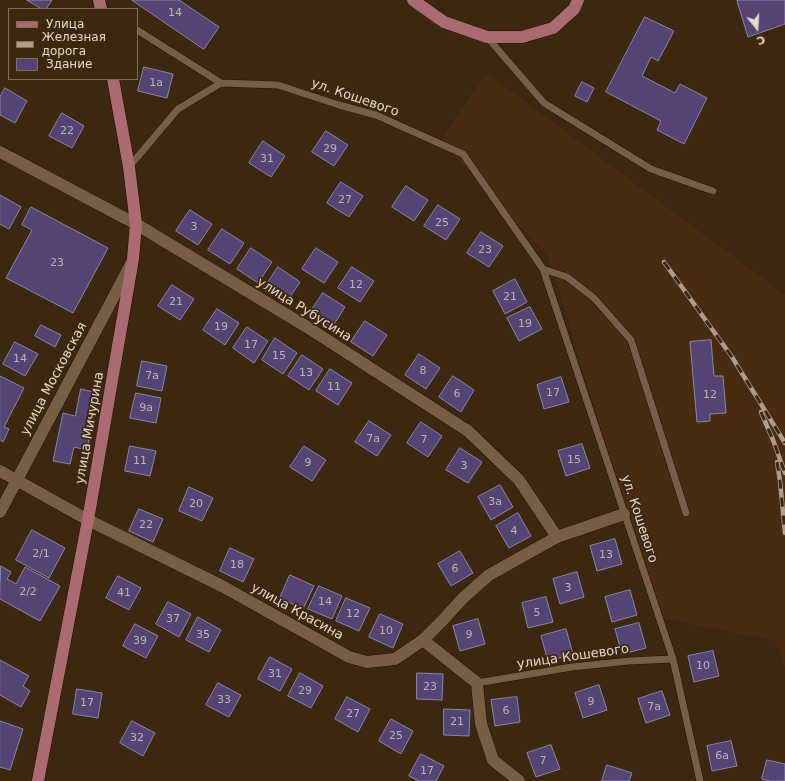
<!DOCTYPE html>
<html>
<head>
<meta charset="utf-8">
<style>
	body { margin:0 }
	#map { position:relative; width:785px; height:781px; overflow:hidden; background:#3c2710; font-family:"DejaVu Sans",sans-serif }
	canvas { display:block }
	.legend { position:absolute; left:8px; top:8px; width:130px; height:72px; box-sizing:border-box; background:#3c2710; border:1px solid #816e5b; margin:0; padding:5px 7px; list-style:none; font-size:12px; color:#e8d9cc }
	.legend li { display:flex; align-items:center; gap:8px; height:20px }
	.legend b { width:20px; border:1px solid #816e5b }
	.north { position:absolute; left:737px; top:8px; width:40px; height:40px; -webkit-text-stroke:3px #3c2710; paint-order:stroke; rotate:162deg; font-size:11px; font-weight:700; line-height:16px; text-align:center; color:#e8d9cc }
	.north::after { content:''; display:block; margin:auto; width:14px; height:18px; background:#e8d9cc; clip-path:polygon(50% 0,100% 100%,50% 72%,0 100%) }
</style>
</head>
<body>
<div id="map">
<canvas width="785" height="781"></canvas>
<ul class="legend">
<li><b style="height:5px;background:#aa6c70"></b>Улица</li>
<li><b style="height:5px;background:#ae9d8c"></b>Железная дорога</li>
<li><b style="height:11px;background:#534474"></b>Здание</li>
</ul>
<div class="north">С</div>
</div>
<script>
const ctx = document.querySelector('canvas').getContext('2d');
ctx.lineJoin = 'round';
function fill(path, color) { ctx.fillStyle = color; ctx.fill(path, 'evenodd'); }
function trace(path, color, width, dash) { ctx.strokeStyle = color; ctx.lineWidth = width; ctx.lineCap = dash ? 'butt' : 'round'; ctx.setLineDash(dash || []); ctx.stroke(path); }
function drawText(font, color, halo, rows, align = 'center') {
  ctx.font = font + ' "DejaVu Sans",sans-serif'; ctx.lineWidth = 3.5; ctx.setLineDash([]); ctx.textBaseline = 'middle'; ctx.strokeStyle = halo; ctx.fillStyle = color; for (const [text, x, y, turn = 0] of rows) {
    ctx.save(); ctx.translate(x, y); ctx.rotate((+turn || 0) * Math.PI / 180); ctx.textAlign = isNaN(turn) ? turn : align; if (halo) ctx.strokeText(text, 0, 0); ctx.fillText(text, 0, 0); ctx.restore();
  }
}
fill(new Path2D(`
	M 487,73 L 785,295 L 785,667 L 775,641 L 658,617 L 549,258 L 441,140 Z`), '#472c0f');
const building = new Path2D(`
	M 27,0 L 52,0 L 46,9 L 42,9 Z
	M 132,0 L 179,0 L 219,27 L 204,49 Z
	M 741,0 L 785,0 L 785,24 L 748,37 L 737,1 Z
	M 645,17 L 674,31 L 658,61 L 651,57 L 642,76 L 675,93 L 680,84 L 707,98 L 684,144 L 657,130 L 661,121 L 606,92 Z
	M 144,67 L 173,74 L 167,98 L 138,91 Z
	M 582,82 L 594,88 L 587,102 L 575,96 Z
	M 5,88 L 27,101 L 15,123 L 0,115 L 0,97 Z
	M 62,113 L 84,126 L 72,148 L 49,136 Z
	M 326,131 L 348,145 L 334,166 L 312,152 Z
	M 263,141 L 285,156 L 271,177 L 249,163 Z
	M 341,182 L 363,196 L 349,217 L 327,203 Z
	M 406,186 L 428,200 L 414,221 L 392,207 Z
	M 0,195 L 21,207 L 9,229 L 0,224 Z
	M 438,205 L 460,219 L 446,240 L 424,226 Z
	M 31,207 L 108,248 L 73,313 L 6,278 L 32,230 L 22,225 Z
	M 190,210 L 212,224 L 198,245 L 176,231 Z
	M 222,229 L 244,243 L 230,264 L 208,250 Z
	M 481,232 L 503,246 L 489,267 L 467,253 Z
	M 251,248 L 272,262 L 258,283 L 237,269 Z
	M 316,248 L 338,262 L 324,283 L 302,269 Z
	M 278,267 L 300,282 L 286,303 L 264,289 Z
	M 352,267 L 374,281 L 360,302 L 338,288 Z
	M 515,279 L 527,302 L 505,314 L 493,291 Z
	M 172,285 L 194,299 L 180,320 L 158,306 Z
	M 323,293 L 345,307 L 331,329 L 309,314 Z
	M 530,307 L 542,329 L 519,341 L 507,318 Z
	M 217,309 L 239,323 L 225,345 L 203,330 Z
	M 365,321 L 387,335 L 373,356 L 351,342 Z
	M 41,325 L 61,335 L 55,347 L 35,336 Z
	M 247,327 L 268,341 L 254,363 L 233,348 Z
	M 275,338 L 297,353 L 283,374 L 262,360 Z
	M 711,340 L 714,376 L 723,376 L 726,413 L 710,414 L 710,421 L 697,422 L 690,342 Z
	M 15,342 L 38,354 L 25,376 L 3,364 Z
	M 419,354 L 440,368 L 426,389 L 405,375 Z
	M 302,355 L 323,369 L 309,390 L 288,376 Z
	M 142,361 L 167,366 L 162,391 L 137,386 Z
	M 330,369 L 352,383 L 338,405 L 316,391 Z
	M 0,376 L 24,388 L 4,427 L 9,429 L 3,442 L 0,440 Z
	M 453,376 L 474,390 L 461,412 L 439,397 Z
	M 561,377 L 569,402 L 544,409 L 537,385 Z
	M 81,389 L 98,393 L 87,450 L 74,447 L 70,464 L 53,461 L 63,413 L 75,416 Z
	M 136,393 L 161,398 L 156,423 L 130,418 Z
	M 369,421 L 391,435 L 377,456 L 355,442 Z
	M 421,422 L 442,436 L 428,457 L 407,443 Z
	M 582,444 L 590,468 L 566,476 L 558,451 Z
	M 130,446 L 156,451 L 150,476 L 125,471 Z
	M 304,446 L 326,460 L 312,481 L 290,467 Z
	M 460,448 L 482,462 L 468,483 L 446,470 Z
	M 500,485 L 513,507 L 491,520 L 478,497 Z
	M 189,487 L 213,498 L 202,521 L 179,511 Z
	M 139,509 L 163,519 L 153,542 L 129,531 Z
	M 518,513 L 531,536 L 509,548 L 496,526 Z
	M 32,530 L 65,548 L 49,578 L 16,560 Z
	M 615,539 L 622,564 L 597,571 L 590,546 Z
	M 230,548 L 254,559 L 243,582 L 220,571 Z
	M 460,551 L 473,573 L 451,586 L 438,564 Z
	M 1,566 L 11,572 L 7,579 L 16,584 L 25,567 L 60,586 L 40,621 L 0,599 Z
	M 577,572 L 584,597 L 560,604 L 553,579 Z
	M 290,575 L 314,586 L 303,609 L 280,598 Z
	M 118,576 L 141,588 L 129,610 L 106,598 Z
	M 319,586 L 342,596 L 332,619 L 308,609 Z
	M 630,590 L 637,615 L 612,622 L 605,597 Z
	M 546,597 L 553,622 L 528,628 L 522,603 Z
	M 346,598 L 370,608 L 359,631 L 336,621 Z
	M 168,602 L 191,614 L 179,637 L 156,624 Z
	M 380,614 L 403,624 L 393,648 L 369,637 Z
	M 198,617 L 221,630 L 209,652 L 186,640 Z
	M 478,619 L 485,644 L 460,651 L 453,626 Z
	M 639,623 L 646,648 L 622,654 L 615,629 Z
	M 135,624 L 158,636 L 146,658 L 123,646 Z
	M 566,629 L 573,654 L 548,661 L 541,636 Z
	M 713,651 L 719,676 L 694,682 L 688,656 Z
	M 270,657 L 292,669 L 280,691 L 258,679 Z
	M 0,660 L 29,676 L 23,686 L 30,691 L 21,707 L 0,695 Z
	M 300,673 L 323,686 L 311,708 L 288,696 Z
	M 417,673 L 443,674 L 442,700 L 417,699 Z
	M 218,683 L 241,695 L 229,717 L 206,705 Z
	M 599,685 L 607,710 L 583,718 L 575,693 Z
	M 77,689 L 102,693 L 98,718 L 73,714 Z
	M 662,691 L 670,715 L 646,723 L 638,699 Z
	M 347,697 L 370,709 L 358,732 L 335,719 Z
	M 517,697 L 520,722 L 495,726 L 491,700 Z
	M 444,709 L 470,710 L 469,736 L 444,735 Z
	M 391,719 L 413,731 L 401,754 L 379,741 Z
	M 0,721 L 23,729 L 10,770 L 0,767 Z
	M 132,721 L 155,733 L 143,756 L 120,743 Z
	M 731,741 L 737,766 L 712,771 L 707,746 Z
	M 551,745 L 560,769 L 536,777 L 527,753 Z
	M 421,754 L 444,766 L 436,781 L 419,781 L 409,776 Z
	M 767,760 L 785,764 L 785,781 L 771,781 L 762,779 Z
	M 607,765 L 632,773 L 629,781 L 602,781 Z`);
fill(building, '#534474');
trace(building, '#8f87a6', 1);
const lane = new Path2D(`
	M 137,30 L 221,83
	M 487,37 L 544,103 L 651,169 L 713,191
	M 129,167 L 178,109 L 221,83 L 278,85 L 339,105 L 376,115 L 463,154 L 543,269 L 673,659 L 700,781
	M 543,269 L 567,277 L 594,298 L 631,340 L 686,513
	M 477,683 L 572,667 L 629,661 L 673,659`);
const street = new Path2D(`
	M 136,224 L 307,327 L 468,431 L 519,480 L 557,537
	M 0,471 L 88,520 L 222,586 L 349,657 L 367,662 L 395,659 L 423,640 L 477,683 L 481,724 L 493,760 L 519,781
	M 0,512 L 131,264
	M 423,640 L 443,620 L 463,598 L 489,575 L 557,537 L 624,514`);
const secondary = new Path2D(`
	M 0,152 L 136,224`);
const primary = new Path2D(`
	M 99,0 L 101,9
	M 413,0 L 444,22 L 487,37 L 522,37 L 553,28 L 574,9 L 578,0
	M 38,781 L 88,520 L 133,259 L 136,224 L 129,167 L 113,79`);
trace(lane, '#220f00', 8);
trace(street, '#220f00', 13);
trace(secondary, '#220f00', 13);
trace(primary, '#220f00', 13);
trace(lane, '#775f47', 7);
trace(street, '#775f47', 12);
trace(secondary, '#775f47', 12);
trace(primary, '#aa6c70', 12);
const rail = new Path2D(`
	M 664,262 L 732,357 L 785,443
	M 761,412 L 773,440 L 785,473
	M 777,462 L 780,481 L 785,533`);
trace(rail, '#ae9d8c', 4.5);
trace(rail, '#3c2710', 3, [9]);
drawText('11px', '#c3b4b6', null, [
	["14",175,13],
	["1а",156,83],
	["22",67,131],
	["29",330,149],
	["31",267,159],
	["27",345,200],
	["25",442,223],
	["3",194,227],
	["23",485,250],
	["23",57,263],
	["12",356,285],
	["21",510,297],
	["21",176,302],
	["19",525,324],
	["19",221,327],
	["17",251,345],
	["15",279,356],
	["14",20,359],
	["8",423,371],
	["13",306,373],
	["7а",152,376],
	["11",334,387],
	["17",553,393],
	["6",457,394],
	["12",710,395],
	["9а",146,408],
	["7а",373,439],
	["7",424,440],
	["15",574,460],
	["11",140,461],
	["9",308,463],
	["3",464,466],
	["3а",495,502],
	["20",196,504],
	["22",146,525],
	["4",514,531],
	["2/1",41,554],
	["13",606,555],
	["18",237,565],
	["6",455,569],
	["3",568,588],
	["2/2",28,592],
	["41",124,593],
	["14",325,602],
	["5",537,613],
	["12",353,614],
	["37",173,619],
	["10",386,631],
	["35",203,635],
	["9",469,635],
	["39",140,641],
	["10",703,666],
	["31",275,674],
	["23",430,687],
	["29",305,691],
	["33",224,700],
	["9",591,702],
	["17",87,703],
	["7а",654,707],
	["6",506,711],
	["27",353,714],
	["21",457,722],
	["25",396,736],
	["32",137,738],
	["6а",722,756],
	["7",543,761],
	["17",427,771]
]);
drawText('13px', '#e8d9cc', '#3c2710', [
	["ул. Кошевого",355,98,19],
	["улица Рубусина",304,310,32],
	["улица Московская",54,379,-62],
	["улица Мичурина",90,428,-80],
	["ул. Кошевого",639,519,72],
	["улица Красина",297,612,29],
	["улица Кошевого",573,657,-8]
]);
</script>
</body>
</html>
